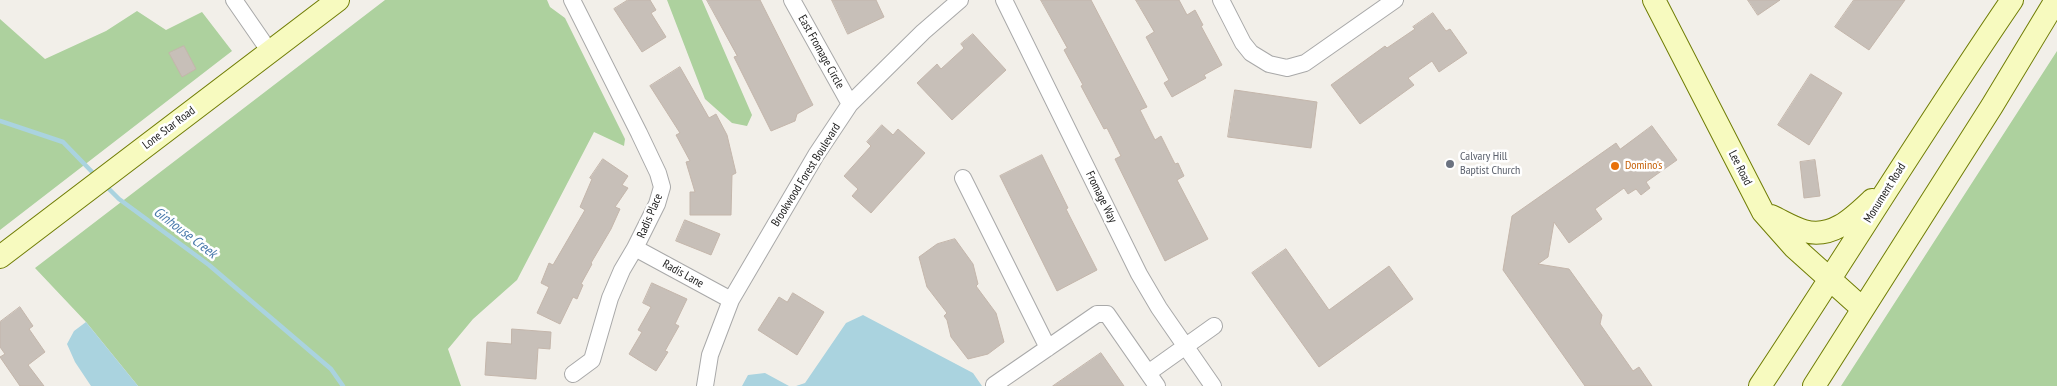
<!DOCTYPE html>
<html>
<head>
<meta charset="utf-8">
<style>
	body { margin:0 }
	canvas { display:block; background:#f2efe9 }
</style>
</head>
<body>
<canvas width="2057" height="386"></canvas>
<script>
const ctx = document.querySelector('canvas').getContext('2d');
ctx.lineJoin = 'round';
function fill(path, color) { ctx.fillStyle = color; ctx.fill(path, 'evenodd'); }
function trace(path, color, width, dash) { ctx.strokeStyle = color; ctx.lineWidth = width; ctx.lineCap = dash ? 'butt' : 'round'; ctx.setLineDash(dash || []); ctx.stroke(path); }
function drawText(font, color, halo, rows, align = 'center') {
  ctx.font = font + ' "PT Sans Narrow",sans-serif'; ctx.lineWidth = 5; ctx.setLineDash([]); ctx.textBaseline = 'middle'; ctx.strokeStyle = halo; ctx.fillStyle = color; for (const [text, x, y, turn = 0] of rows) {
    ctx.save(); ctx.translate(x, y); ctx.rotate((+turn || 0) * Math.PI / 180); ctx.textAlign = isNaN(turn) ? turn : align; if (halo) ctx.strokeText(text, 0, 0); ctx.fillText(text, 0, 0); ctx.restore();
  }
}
fill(new Path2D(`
	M 385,0 L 547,0 L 550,7 L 565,18 L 625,139 L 624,146 L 594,132 L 517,280 L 473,319 L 448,349 L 461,386 L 138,386 L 86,322 L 35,268 Z
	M 667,0 L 702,0 L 752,115 L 747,126 L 732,123 L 705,99 Z
	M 137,11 L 166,30 L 202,12 L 232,51 L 0,230 L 0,19 L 45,59 L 106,31 Z
	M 2057,51 L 2057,386 L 1841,386 Z`), '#add19e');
fill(new Path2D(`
	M 863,315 L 973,373 L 982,386 L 796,386 L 805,383 L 846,323 Z
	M 86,322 L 138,386 L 91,386 L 75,362 L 67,344 L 74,331 Z
	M 765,373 L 789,386 L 742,386 L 748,375 Z`), '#aad3df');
trace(new Path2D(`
	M 0,121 L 63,142 L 96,176
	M 105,185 L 119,199 L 209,265 L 331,369 L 343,386`), '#aad3df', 4.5);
const building = new Path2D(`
	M 628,0 L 650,0 L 656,10 L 651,13 L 666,37 L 642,52 L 614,9 Z
	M 707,0 L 760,0 L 813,105 L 797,114 L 795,121 L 771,131 L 734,57 L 737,56 Z
	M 832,0 L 876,0 L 884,17 L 848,34 Z
	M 1041,0 L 1091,0 L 1147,107 L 1140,110 L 1155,140 L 1161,136 L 1175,164 L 1178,163 L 1184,176 L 1177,180 L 1208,239 L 1165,261 L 1115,159 L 1121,156 L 1107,128 L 1104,129 L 1081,86 L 1083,85 L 1064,50 L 1067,48 Z
	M 1136,0 L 1179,0 L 1187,15 L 1195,10 L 1203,25 L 1201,26 L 1222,65 L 1204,75 L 1206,78 L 1172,97 L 1164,83 L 1169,80 L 1146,37 L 1154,32 Z
	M 1748,0 L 1780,0 L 1758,15 Z
	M 1854,0 L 1905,0 L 1869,50 L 1835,27 Z
	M 1433,13 L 1446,31 L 1450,29 L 1467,53 L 1439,72 L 1432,61 L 1408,78 L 1414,85 L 1360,124 L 1331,85 L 1385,46 L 1387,48 L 1415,29 L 1413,27 Z
	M 973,34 L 1006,70 L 952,120 L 917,83 L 937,64 L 941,69 L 964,48 L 961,44 Z
	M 184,46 L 196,69 L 182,77 L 169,53 Z
	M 680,67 L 709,118 L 716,114 L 727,135 L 736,173 L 732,175 L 731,215 L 690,215 L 690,192 L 695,192 L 686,162 L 690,161 L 676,135 L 680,133 L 650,86 Z
	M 1811,74 L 1842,93 L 1809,145 L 1778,125 Z
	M 1235,90 L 1317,102 L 1311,148 L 1228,137 Z
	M 882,125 L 893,135 L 898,129 L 925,153 L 871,213 L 852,196 L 858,189 L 844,176 L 871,146 L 867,142 Z
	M 1652,126 L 1677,160 L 1646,182 L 1650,188 L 1641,195 L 1636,189 L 1628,194 L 1624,188 L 1595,209 L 1602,219 L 1569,243 L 1554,222 L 1548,257 L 1538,264 L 1569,269 L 1602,315 L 1600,324 L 1633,371 L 1639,367 L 1652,386 L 1585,386 L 1503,270 L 1512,216 L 1616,143 L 1620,149 Z
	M 1042,155 L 1068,208 L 1066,209 L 1097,270 L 1057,291 L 1000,176 Z
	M 603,159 L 628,176 L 622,185 L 628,188 L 615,207 L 620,209 L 611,229 L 591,263 L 592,264 L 581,284 L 583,285 L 577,299 L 573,297 L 560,324 L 537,313 L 549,287 L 541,283 L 549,263 L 553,265 L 585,210 L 580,207 L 592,179 L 590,178 Z
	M 1815,160 L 1820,196 L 1804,198 L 1800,162 Z
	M 685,220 L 720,234 L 711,255 L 676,241 Z
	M 955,239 L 973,264 L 978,284 L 976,286 L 996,313 L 1004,342 L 988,354 L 968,359 L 951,337 L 947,320 L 944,316 L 947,313 L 927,287 L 919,257 L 937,244 Z
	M 1286,249 L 1329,310 L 1389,266 L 1413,299 L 1319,367 L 1252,273 Z
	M 652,283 L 687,299 L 675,324 L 679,326 L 665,351 L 668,352 L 656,371 L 629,354 L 642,332 L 638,330 L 651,307 L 643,303 Z
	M 793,293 L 824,312 L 797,355 L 758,330 L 779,297 L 787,302 Z
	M 20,307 L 33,326 L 29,329 L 45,352 L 28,365 L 44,386 L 20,386 L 0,357 L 5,354 L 0,347 L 0,322 Z
	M 512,329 L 551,332 L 550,349 L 538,348 L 536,379 L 485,375 L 487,342 L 511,344 Z
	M 1101,353 L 1124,386 L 1053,386 Z`);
fill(building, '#c7bfb8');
trace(building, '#c4b6ab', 1);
const street = new Path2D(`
	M 234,0 L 270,52
	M 572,0 L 639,133 L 658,173 L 662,187 L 657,204 L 635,248 L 622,270 L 610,298 L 592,360 L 573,374
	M 792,0 L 850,104
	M 1004,0 L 1139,274 L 1159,308 L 1213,386
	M 1221,0 L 1243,43 L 1251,53 L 1269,64 L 1287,68 L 1305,63 L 1395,0
	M 963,178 L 1048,348
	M 635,248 L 731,300
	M 1148,373 L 1214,326
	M 994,385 L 1097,314 L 1107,314 L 1157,386
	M 705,386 L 710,355 L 731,300 L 816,155 L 850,104 L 923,32 L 960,0`);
const secondary = new Path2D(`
	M 1654,0 L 1763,212 L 1794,247 L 1863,309
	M 1771,216 C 1782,221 1793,228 1804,231 C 1832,239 1853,218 1872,200
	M 0,257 L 338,0
	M 1760,386 C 1845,258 1925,127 2012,0
	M 1814,386 L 1992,106 L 2056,0`);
trace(street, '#a9a9a9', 18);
trace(secondary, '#707d05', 24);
trace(street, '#fff', 16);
trace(secondary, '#f7fabf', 22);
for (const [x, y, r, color] of [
	[1450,164,5,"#6b7280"],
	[1615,166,5,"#e8710a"]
]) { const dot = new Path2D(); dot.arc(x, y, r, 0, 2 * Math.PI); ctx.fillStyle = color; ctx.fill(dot); trace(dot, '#fff', 2); }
drawText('12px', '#222', '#fff', [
	["East Fromage Circle",821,52,61],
	["Lone Star Road",169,128,-37],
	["Lee Road",1740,168,63],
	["Brookwood Forest Boulevard",806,175,-58],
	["Monument Road",1885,193,-58],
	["Fromage Way",1101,197,64],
	["Radis Place",650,216,-67],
	["Radis Lane",683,274,29]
]);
drawText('12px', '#5b616d', '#fff', [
	["Calvary Hill",1460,157],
	["Baptist Church",1460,171]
], 'left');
drawText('12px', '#c56008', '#fff', [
	["Domino's",1625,166]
], 'left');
drawText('italic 14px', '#4a7aab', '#fff', [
	["Ginhouse Creek",185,233,37]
]);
</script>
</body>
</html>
